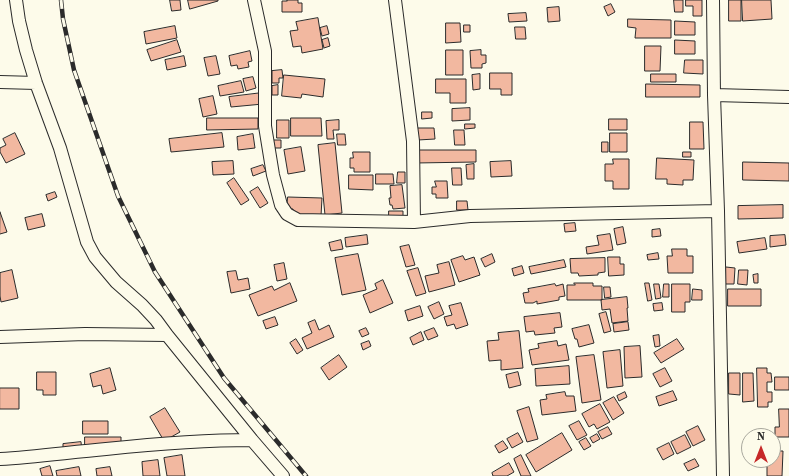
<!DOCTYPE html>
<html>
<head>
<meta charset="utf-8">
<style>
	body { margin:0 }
	#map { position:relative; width:789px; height:476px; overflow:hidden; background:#fdfbea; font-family:"Source Serif 4",serif }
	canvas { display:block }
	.north { position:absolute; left:741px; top:428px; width:40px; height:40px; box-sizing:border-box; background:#fdfbea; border:1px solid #a9a89e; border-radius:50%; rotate:0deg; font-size:11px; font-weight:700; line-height:16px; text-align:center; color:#2b2b2b }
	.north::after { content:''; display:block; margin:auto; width:14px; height:18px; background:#c62828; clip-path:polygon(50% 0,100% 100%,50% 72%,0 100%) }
</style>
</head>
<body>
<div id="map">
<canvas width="789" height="476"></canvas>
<div class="north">N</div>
</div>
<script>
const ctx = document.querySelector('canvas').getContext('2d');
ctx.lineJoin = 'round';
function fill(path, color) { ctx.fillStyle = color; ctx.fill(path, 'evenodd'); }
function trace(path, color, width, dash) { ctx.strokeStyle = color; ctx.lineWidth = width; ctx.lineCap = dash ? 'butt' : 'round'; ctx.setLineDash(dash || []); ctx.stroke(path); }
const building = new Path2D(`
	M 170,0 L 180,0 L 181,10 L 172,11 Z
	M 188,0 L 218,0 L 218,1 L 190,9 Z
	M 287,0 L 298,0 L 298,3 L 302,3 L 302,12 L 282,12 L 282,1 L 287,1 Z
	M 674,0 L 683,0 L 683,12 L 675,12 Z
	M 686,0 L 702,0 L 702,16 L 693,16 L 693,6 L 686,6 Z
	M 729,0 L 741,0 L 741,21 L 729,21 Z
	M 742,0 L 771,0 L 772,19 L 743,21 Z
	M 611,4 L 615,12 L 608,16 L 604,7 Z
	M 559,7 L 560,21 L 548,22 L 547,8 Z
	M 526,13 L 527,21 L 509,22 L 508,14 Z
	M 318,18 L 323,49 L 302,53 L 301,46 L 293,47 L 290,31 L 298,30 L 296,22 Z
	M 628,19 L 671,20 L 671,38 L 635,38 L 636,28 L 628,27 Z
	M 675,21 L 695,22 L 695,35 L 675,35 Z
	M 446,23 L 460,23 L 461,42 L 446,43 Z
	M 464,25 L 470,25 L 470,32 L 464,32 Z
	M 175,26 L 177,38 L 146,44 L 144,32 Z
	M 327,26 L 329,34 L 322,36 L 320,28 Z
	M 515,27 L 525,27 L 526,39 L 516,39 Z
	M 328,38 L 330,46 L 324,48 L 322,40 Z
	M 177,40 L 181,52 L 151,61 L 147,50 Z
	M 675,40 L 695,41 L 695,54 L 675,54 Z
	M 645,46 L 661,46 L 660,71 L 645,71 Z
	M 446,50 L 463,50 L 463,75 L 446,75 Z
	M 481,50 L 481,55 L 486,55 L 486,63 L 482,64 L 482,68 L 471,68 L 470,51 Z
	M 250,51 L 252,61 L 248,62 L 249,67 L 238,69 L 237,65 L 231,66 L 229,56 Z
	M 184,56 L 186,66 L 167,70 L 165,60 Z
	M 216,56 L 220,74 L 208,76 L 204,58 Z
	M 685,60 L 703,60 L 703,74 L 684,73 Z
	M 282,70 L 283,78 L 279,78 L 279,83 L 272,83 L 272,71 Z
	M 490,73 L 512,73 L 512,95 L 501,95 L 501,89 L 490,89 Z
	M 480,74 L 480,89 L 473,90 L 472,75 Z
	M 651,74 L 676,74 L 676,82 L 651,82 Z
	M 284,75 L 325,79 L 323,97 L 302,94 L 301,98 L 282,96 Z
	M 253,77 L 256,88 L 246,91 L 243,79 Z
	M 436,79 L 466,79 L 466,103 L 450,103 L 450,93 L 436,93 Z
	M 241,81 L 244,92 L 220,96 L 218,86 Z
	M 646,84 L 700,85 L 700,97 L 646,97 Z
	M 278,85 L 278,95 L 272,95 L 272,86 Z
	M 262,93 L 263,104 L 231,107 L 229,97 Z
	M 213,96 L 217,114 L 203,117 L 199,99 Z
	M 470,108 L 470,120 L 452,121 L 452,109 Z
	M 422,112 L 432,112 L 432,118 L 422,119 Z
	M 207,118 L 258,118 L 258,129 L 207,130 Z
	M 291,118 L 321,118 L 322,136 L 291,136 Z
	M 609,119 L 627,119 L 627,130 L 609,130 Z
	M 277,120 L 289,120 L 289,138 L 277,138 Z
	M 339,120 L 339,130 L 333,130 L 334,139 L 327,139 L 326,121 Z
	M 690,122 L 703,122 L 704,149 L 690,149 Z
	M 465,124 L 475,124 L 475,128 L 465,129 Z
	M 417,128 L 434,128 L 435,139 L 418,140 Z
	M 454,130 L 464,130 L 465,145 L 455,145 Z
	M 15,133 L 25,154 L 6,163 L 0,152 L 0,148 L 6,145 L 3,139 Z
	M 222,133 L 224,147 L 171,152 L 169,139 Z
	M 610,133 L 627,133 L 627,152 L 610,152 Z
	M 253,134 L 255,148 L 238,150 L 237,137 Z
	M 337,134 L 345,134 L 346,145 L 338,145 Z
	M 273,140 L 281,140 L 281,148 L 273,148 Z
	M 602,142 L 608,142 L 608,152 L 602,152 Z
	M 335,143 L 342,213 L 325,215 L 318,145 Z
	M 301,147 L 305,171 L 288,174 L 284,150 Z
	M 416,150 L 476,150 L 476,162 L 416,163 Z
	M 353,152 L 370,152 L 370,172 L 354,172 L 354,168 L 350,168 L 350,158 L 353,158 Z
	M 683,152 L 691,152 L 691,157 L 683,157 Z
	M 657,158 L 694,160 L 693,180 L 683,180 L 683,185 L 667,184 L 667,179 L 656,179 Z
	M 613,159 L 629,159 L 629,189 L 613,189 L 613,181 L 605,181 L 605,164 L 613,164 Z
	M 233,161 L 234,174 L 213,175 L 212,162 Z
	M 511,161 L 512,176 L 491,177 L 490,162 Z
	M 743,162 L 789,163 L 789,181 L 743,180 Z
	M 474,164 L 474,179 L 467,179 L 466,165 Z
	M 263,165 L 266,171 L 253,176 L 251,169 Z
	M 452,168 L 461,168 L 462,185 L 453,185 Z
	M 398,172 L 405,172 L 405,183 L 397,183 Z
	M 376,174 L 393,174 L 394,184 L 376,184 Z
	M 349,175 L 373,175 L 373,190 L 349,189 Z
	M 234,178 L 249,200 L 241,205 L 227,183 Z
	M 435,181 L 447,181 L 448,198 L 436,198 L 436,194 L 432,194 L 432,187 L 436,187 Z
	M 402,185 L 405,208 L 393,209 L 392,205 L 390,205 L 389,198 L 391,198 L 390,186 Z
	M 258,187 L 268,203 L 260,208 L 250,192 Z
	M 55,192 L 57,197 L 48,201 L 46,195 Z
	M 288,197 L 322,198 L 321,216 L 293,215 L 293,209 L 287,209 Z
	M 457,201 L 467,201 L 468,210 L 457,210 Z
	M 783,205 L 783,218 L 738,219 L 738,206 Z
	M 389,211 L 403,211 L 403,217 L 389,217 Z
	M 0,212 L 7,232 L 0,234 Z
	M 42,214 L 45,226 L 28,230 L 25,218 Z
	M 575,223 L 576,231 L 565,232 L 564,224 Z
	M 623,227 L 626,243 L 617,245 L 614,229 Z
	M 660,229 L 661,236 L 652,237 L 652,230 Z
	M 610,234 L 613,250 L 587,254 L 586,247 L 599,245 L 597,236 Z
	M 367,235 L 368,244 L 346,247 L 345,238 Z
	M 785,235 L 786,245 L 770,247 L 770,236 Z
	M 765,238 L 767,249 L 739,253 L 737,242 Z
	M 341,240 L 343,249 L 331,251 L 329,243 Z
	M 409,245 L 415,265 L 406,267 L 400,247 Z
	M 672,249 L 687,249 L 687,256 L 693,256 L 693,273 L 668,273 L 667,256 L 672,256 Z
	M 658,253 L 659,259 L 648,260 L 647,255 Z
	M 358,254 L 366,290 L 342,295 L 335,258 Z
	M 492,254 L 495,262 L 485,267 L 481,259 Z
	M 463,256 L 465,260 L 474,257 L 480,275 L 459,282 L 451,260 Z
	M 608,257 L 620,257 L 620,264 L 624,264 L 624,275 L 609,276 Z
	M 605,258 L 605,272 L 598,273 L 598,275 L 579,276 L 578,273 L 571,273 L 570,259 Z
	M 564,260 L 566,267 L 531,274 L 529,267 Z
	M 449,262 L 455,285 L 429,292 L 425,276 L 439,273 L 437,265 Z
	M 284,263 L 287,279 L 277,281 L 274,265 Z
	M 522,266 L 524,273 L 514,276 L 512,269 Z
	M 726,267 L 735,268 L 734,284 L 726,284 Z
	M 418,268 L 426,293 L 416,296 L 407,271 Z
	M 12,270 L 18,298 L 1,302 L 0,296 L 0,273 Z
	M 739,270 L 748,270 L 747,285 L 738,284 Z
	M 236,271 L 238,280 L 248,278 L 250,289 L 231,293 L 227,272 Z
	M 758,274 L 758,283 L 754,283 L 753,275 Z
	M 383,280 L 393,303 L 370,313 L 363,295 L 377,289 L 375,284 Z
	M 290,283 L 297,301 L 258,316 L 249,295 L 272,286 L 274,290 Z
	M 574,283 L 593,283 L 593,286 L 602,286 L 602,300 L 567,300 L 567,285 L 575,285 Z
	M 645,283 L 649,283 L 652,300 L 648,301 Z
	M 555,284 L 556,286 L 563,284 L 565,296 L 559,297 L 559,300 L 537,304 L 537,301 L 533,303 L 525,303 L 523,293 L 529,292 L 528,289 Z
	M 654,284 L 659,284 L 661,298 L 656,299 Z
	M 664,284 L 669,284 L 669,297 L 663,297 Z
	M 672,284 L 690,284 L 690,302 L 685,302 L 685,312 L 672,312 Z
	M 604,287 L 610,287 L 611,297 L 605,298 Z
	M 693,289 L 702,290 L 702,300 L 692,300 Z
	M 728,289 L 761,289 L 761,306 L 728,306 Z
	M 627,297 L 628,308 L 627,308 L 628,321 L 612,323 L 610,309 L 602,310 L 601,300 Z
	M 439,302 L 444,314 L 434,319 L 428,307 Z
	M 461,303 L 468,325 L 456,329 L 454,324 L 447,326 L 444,317 L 452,315 L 449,306 Z
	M 662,303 L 663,310 L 654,311 L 653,304 Z
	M 420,306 L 423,316 L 408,321 L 405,311 Z
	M 606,312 L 611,331 L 604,333 L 599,314 Z
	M 560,313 L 562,327 L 554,328 L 555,333 L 535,335 L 534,331 L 526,332 L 524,317 Z
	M 275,317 L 278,325 L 266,329 L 263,321 Z
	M 315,320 L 319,330 L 329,325 L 334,337 L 307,349 L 302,338 L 312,333 L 308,323 Z
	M 628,322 L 629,330 L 614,332 L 613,324 Z
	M 589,325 L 594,343 L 579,347 L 577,339 L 575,339 L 572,329 Z
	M 366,328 L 369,334 L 362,337 L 359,331 Z
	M 434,328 L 438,336 L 428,340 L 424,332 Z
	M 519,331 L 523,368 L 501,370 L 501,360 L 489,361 L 487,341 L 499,340 L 498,333 Z
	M 421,332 L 424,340 L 413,345 L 410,338 Z
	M 659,335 L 660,346 L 655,347 L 653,336 Z
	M 296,339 L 303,350 L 297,354 L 290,343 Z
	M 677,339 L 684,349 L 661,363 L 654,353 Z
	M 369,341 L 371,346 L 363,350 L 361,344 Z
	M 557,341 L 558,346 L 566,344 L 569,360 L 532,365 L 529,350 L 539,348 L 538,344 Z
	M 640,346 L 642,377 L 625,378 L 624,347 Z
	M 620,350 L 623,386 L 607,388 L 603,352 Z
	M 339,355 L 347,367 L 329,380 L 321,368 Z
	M 594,355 L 601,400 L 582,403 L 576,357 Z
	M 569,366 L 570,384 L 536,386 L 535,369 Z
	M 110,368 L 116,390 L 103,394 L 101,385 L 93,387 L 90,374 Z
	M 665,368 L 672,381 L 660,387 L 653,374 Z
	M 757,368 L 767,368 L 767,373 L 771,373 L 772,382 L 767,382 L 767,392 L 772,392 L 772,402 L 768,402 L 768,407 L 758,407 Z
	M 37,372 L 56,372 L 56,395 L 43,395 L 43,390 L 37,390 Z
	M 518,372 L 521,385 L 509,388 L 506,375 Z
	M 729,373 L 740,373 L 740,395 L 729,394 Z
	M 743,373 L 753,373 L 754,401 L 743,402 Z
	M 775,377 L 789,377 L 789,390 L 775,390 Z
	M 0,388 L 19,388 L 19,409 L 0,409 Z
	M 673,391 L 677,400 L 659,406 L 656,397 Z
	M 565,392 L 566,396 L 574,396 L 576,411 L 542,415 L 540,400 L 547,399 L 546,395 Z
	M 625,392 L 627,397 L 619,401 L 617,396 Z
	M 614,397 L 624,413 L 613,420 L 603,403 Z
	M 600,404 L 610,422 L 597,429 L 594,424 L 589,427 L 582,414 Z
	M 529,407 L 538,439 L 527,442 L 517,411 Z
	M 165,408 L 180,432 L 164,441 L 150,417 Z
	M 779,409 L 789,409 L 789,437 L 775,437 L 775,427 L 779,427 Z
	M 83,421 L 108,421 L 108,434 L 83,434 Z
	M 579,421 L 587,435 L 577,440 L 569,426 Z
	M 698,426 L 705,440 L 693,446 L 686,432 Z
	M 608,427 L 612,434 L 602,439 L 598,432 Z
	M 518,433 L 523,442 L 512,448 L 507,439 Z
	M 562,433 L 572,450 L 536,472 L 526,455 Z
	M 597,434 L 600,439 L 593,443 L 590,438 Z
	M 685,435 L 691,447 L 677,454 L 671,442 Z
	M 85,437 L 121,437 L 121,446 L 85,446 Z
	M 586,438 L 591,446 L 584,450 L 579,442 Z
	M 503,441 L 508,448 L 499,453 L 495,446 Z
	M 81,442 L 82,451 L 63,453 L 63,444 Z
	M 669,443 L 674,454 L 663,460 L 657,449 Z
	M 773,451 L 783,451 L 782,476 L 767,476 L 767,460 L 773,460 Z
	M 182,455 L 185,476 L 167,476 L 164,458 Z
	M 521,455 L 531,476 L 521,476 L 514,459 Z
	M 695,459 L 699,466 L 688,471 L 684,464 Z
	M 158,460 L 160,476 L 143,476 L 142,462 Z
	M 509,463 L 514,472 L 507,476 L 493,476 L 492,473 Z
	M 50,466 L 53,476 L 42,476 L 40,469 Z
	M 79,467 L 81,476 L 57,476 L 56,471 Z
	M 110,467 L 112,476 L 97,476 L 96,469 Z`);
fill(building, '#f2b8a0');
trace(building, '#2b2b2b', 1);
const minor = new Path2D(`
	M 16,0 L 19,21 L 26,50 L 36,83 L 60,148 L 87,242 L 95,257 L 116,282 L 142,305 L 156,320 L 167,335 L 252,440 L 283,476
	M 254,0 L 265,51 L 265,126 L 273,175 L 281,205 L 287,214 L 298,220 L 414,222 L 470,216 L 718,211
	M 395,0 L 413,141 L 414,222
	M 713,0 L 714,95 L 718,211 L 723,476
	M 0,82 L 36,83
	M 714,95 L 789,97
	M 0,337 L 85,334 L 167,335
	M 0,459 C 35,457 71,452 106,449 C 154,444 203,440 252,440`);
trace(minor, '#2b2b2b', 14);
trace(minor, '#fdfbea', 12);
const rail = new Path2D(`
	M 61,0 L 63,19 L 74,70 L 118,196 L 155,272 L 224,378 L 306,476`);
trace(rail, '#2b2b2b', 4.5);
trace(rail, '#fdfbea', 3, [9]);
</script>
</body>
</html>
